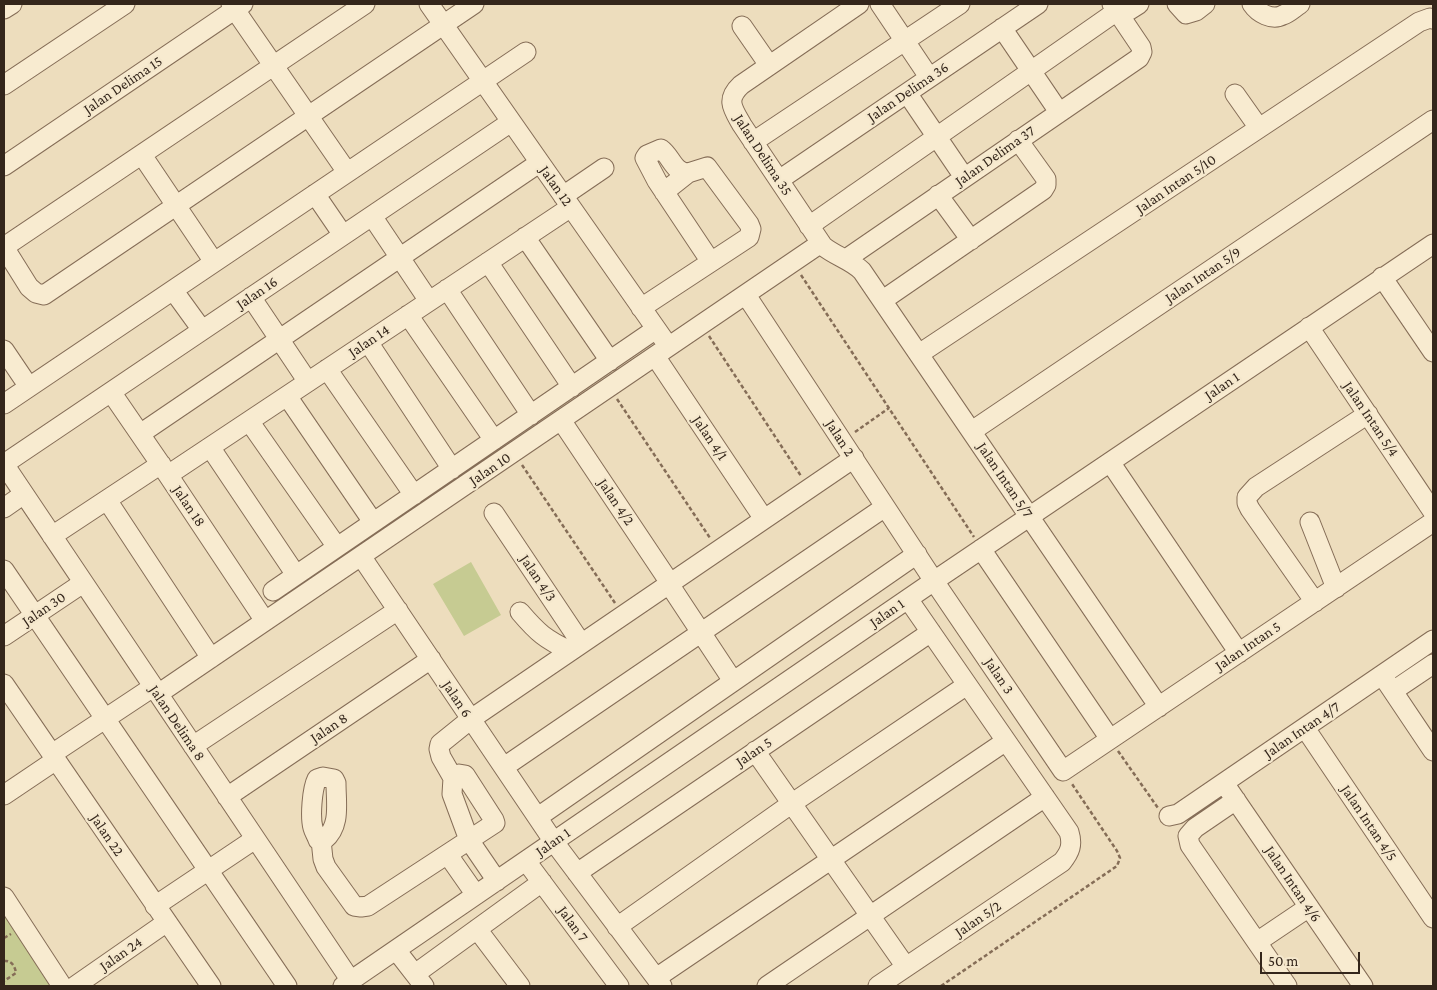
<!DOCTYPE html>
<html>
<head>
<meta charset="utf-8">
<style>
	body { margin:0 }
	#map { position:relative; width:1437px; height:990px; overflow:hidden; background:#edddbd; font-family:"Crimson Pro",serif }
	canvas { display:block }
	.frame { position:absolute; inset:0; border:5px solid #34261b; pointer-events:none }
	.scale { position:absolute; left:1260px; top:952px; width:100px; height:22px; box-sizing:border-box; border:2px solid #34261b; border-top:0; padding-left:6px; font-size:15px; line-height:18px; white-space:nowrap; color:#34261b; -webkit-text-stroke:4px #f5e8cd; paint-order:stroke }
</style>
</head>
<body>
<div id="map">
<canvas width="1437" height="990"></canvas>
<div class="frame"></div>
<div class="scale">50 m</div>
</div>
<script>
const ctx = document.querySelector('canvas').getContext('2d');
ctx.lineJoin = 'round';
function fill(path, color) { ctx.fillStyle = color; ctx.fill(path, 'evenodd'); }
function trace(path, color, width, dash) { ctx.strokeStyle = color; ctx.lineWidth = width; ctx.lineCap = dash ? 'butt' : 'round'; ctx.setLineDash(dash || []); ctx.stroke(path); }
function drawText(font, color, halo, rows, align = 'center') {
  ctx.font = font + ' "Crimson Pro",serif'; ctx.lineWidth = 4.5; ctx.setLineDash([]); ctx.textBaseline = 'middle'; ctx.strokeStyle = halo; ctx.fillStyle = color; for (const [text, x, y, turn = 0] of rows) {
    ctx.save(); ctx.translate(x, y); ctx.rotate((+turn || 0) * Math.PI / 180); ctx.textAlign = isNaN(turn) ? turn : align; if (halo) ctx.strokeText(text, 0, 0); ctx.fillText(text, 0, 0); ctx.restore();
  }
}
fill(new Path2D(`
	M 471,562 L 501,615 L 464,636 L 433,584 Z
	M 4,901 L 58,986 L 4,986 Z`), '#c6cb92');
const minor = new Path2D(`
	M 231,4 L 347,172
	M 429,4 L 664,340
	M 859,4 L 741,85 C 725,100 733,109 742,125 L 823,246 C 835,256 851,260 862,271 L 1159,707
	M 880,4 L 929,77
	M 1177,4 L 1186,14 L 1196,11 L 1205,4
	M 1252,4 C 1258,13 1272,21 1283,15 C 1289,13 1295,7 1300,4
	M 4,9 L 12,4
	M 1120,16 L 1139,4
	M 742,26 L 769,65
	M 1002,28 L 1059,112
	M 4,85 L 125,4
	M 907,93 L 964,177
	M 1235,94 L 1259,128
	M 753,142 L 960,4
	M 142,155 L 214,262
	M 4,166 L 243,4
	M 688,173 C 674,173 671,156 661,149 L 647,155 L 645,158 L 657,181 L 711,262
	M 779,180 L 1038,4
	M 315,194 L 343,235
	M 938,195 L 971,240
	M 563,196 L 604,168
	M 372,216 L 429,301
	M 809,226 L 1117,11
	M 525,237 L 610,361
	M 4,247 L 29,287 L 36,293 L 44,295 L 474,4
	M 4,247 L 365,4
	M 846,259 L 1139,58 L 1142,52 L 1141,47 L 1112,4
	M 488,262 L 572,387
	M 1382,277 L 1433,352
	M 447,289 L 531,415
	M 173,290 L 202,330
	M 746,295 L 934,581 L 1063,771 L 1433,522
	M 251,297 L 308,382
	M 883,300 L 1043,190 L 1046,185 L 1046,179 L 1018,140
	M 641,308 L 749,237 L 751,229 L 749,224 L 707,167 L 688,173 L 664,192
	M 408,315 L 494,440
	M 1309,327 L 1433,512
	M 368,342 L 452,469
	M 4,350 L 29,387
	M 919,354 L 1419,22 L 1430,18 L 1433,19
	M 655,356 L 764,519
	M 327,369 L 414,495
	M 111,392 L 168,475 L 265,621
	M 287,396 L 373,522
	M 4,404 L 526,52
	M 561,420 L 670,583
	M 249,421 L 337,547
	M 972,431 L 1433,120
	M 140,434 L 539,163
	M 210,447 L 296,575
	M 1110,462 L 1239,653
	M 4,464 L 351,981
	M 4,464 L 511,122
	M 168,475 L 571,207
	M 107,500 L 211,658
	M 4,508 L 24,494
	M 494,513 L 581,643
	M 1310,522 L 1336,588
	M 52,536 L 161,464
	M 981,549 L 1110,739
	M 361,556 L 554,842 L 662,986
	M 4,570 L 287,986
	M 669,584 L 733,681
	M 273,591 L 656,329
	M 1315,602 L 1250,509 L 1247,503 L 1247,497 L 1256,487 L 1368,414
	M 520,612 C 538,633 545,639 570,651
	M 4,636 L 83,583
	M 1382,675 L 1433,751
	M 4,684 L 211,986
	M 1393,691 L 1433,664
	M 158,694 L 821,243
	M 1305,728 L 1433,918
	M 193,746 L 398,610
	M 755,751 L 906,967
	M 52,754 L 153,687
	M 504,767 L 885,507
	M 323,777 L 334,779 L 336,783 C 336,804 341,826 324,840 L 318,840 C 317,836 314,832 313,828 C 310,817 312,789 317,779 Z
	M 1224,783 L 1363,986
	M 4,795 L 56,760
	M 227,797 L 431,659
	M 1236,800 L 1195,828 L 1188,836 L 1190,845 L 1287,986
	M 1169,816 L 1178,814 L 1433,640
	M 538,817 L 917,554
	M 321,840 L 323,859 L 326,867 L 354,906 L 361,907 L 368,906 L 495,823 L 494,820 L 465,775 L 459,774 L 453,778
	M 448,855 L 476,895
	M 526,861 L 619,986
	M 577,873 L 931,632
	M 497,881 L 469,840 L 452,794 L 453,778 L 441,757 L 439,749 L 440,744 L 471,719 L 854,458
	M 4,897 L 62,986
	M 155,906 L 255,839
	M 617,927 L 791,804 L 967,685
	M 477,929 L 520,986
	M 1257,942 L 1309,907
	M 396,950 L 424,986
	M 415,974 L 542,882
	M 656,978 L 1006,741
	M 75,986 L 167,922
	M 343,986 L 934,581 L 1433,244
	M 767,986 L 1045,797
	M 878,986 L 1062,862 C 1070,852 1073,845 1069,832 L 908,599`);
trace(minor, '#856d57', 21);
trace(new Path2D(`
	M 801,275 L 974,537
	M 709,336 L 801,476
	M 617,399 L 710,538
	M 855,432 L 889,408
	M 522,465 L 615,603
	M 1118,751 L 1158,808
	M 4,938 L 11,934
	M 4,961 C 11,960 15,966 16,973 L 4,981
	M 941,986 L 1117,866 L 1120,858 L 1117,851 L 1072,784`), '#856d57', 2.5, [4, 2.5]);
trace(minor, '#f8ebd0', 19);
drawText('15px', '#34261b', '#f5e8cd', [
	["Jalan Delima 15",123,85,-34],
	["Jalan Delima 36",908,92,-34],
	["Jalan Delima 35",763,155,57],
	["Jalan Delima 37",995,156,-35],
	["Jalan Intan 5/10",1176,184,-34],
	["Jalan 12",556,186,55],
	["Jalan Intan 5/9",1203,275,-34],
	["Jalan 16",257,293,-34],
	["Jalan 14",369,341,-34],
	["Jalan 1",1222,386,-34],
	["Jalan Intan 5/4",1371,419,56],
	["Jalan 4/1",710,438,56],
	["Jalan 2",840,438,57],
	["Jalan 10",490,469,-34],
	["Jalan Intan 5/7",1005,480,56],
	["Jalan 4/2",616,502,56],
	["Jalan 18",189,506,56],
	["Jalan 4/3",538,578,56],
	["Jalan 30",44,609,-34],
	["Jalan 1",887,613,-35],
	["Jalan Intan 5",1248,646,-34],
	["Jalan 3",999,676,56],
	["Jalan 6",457,699,56],
	["Jalan Delima 8",177,723,56],
	["Jalan 8",329,728,-34],
	["Jalan Intan 4/7",1302,730,-34],
	["Jalan 5",754,752,-34],
	["Jalan Intan 4/5",1369,823,56],
	["Jalan 22",107,835,56],
	["Jalan 1",553,842,-35],
	["Jalan Intan 4/6",1293,884,56],
	["Jalan 5/2",978,919,-34],
	["Jalan 7",573,924,54],
	["Jalan 24",121,954,-35]
]);
</script>
</body>
</html>
